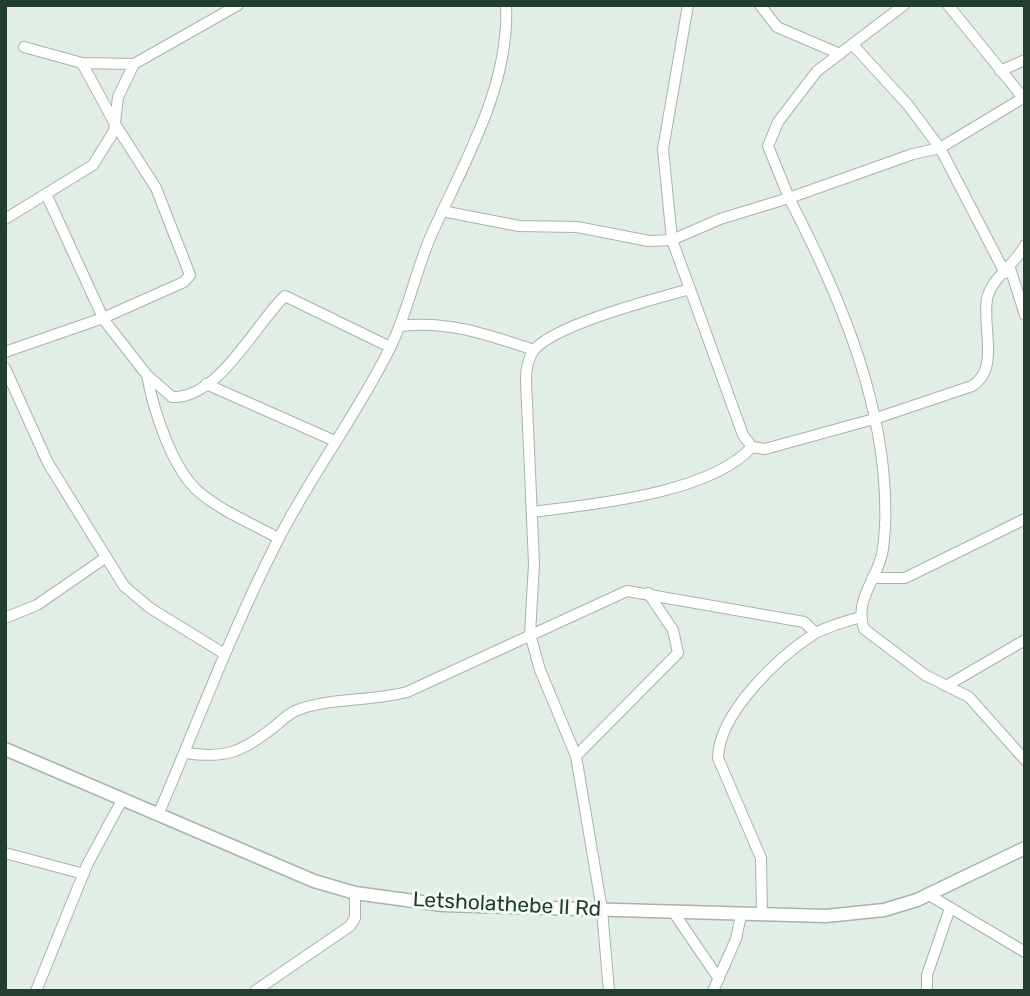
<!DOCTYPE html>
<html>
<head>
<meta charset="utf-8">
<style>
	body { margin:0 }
	#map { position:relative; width:1030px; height:996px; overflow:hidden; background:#e2ede5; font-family:Rubik,sans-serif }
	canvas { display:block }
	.frame { position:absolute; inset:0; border:7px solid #223e2f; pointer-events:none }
</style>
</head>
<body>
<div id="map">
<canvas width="1030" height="996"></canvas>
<div class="frame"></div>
</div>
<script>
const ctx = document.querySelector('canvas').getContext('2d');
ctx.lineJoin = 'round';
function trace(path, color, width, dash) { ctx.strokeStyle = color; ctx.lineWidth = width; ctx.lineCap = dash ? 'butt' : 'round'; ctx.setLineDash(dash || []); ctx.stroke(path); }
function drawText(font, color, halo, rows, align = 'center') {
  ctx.font = font + ' Rubik,sans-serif'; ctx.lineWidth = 6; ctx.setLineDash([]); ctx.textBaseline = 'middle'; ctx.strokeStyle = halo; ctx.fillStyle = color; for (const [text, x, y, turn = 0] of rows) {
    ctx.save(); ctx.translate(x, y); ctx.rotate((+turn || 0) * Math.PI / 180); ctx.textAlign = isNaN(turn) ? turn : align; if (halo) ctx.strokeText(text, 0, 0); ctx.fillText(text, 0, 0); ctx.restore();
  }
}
const minor = new Path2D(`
	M 760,5 L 777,27 L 840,54
	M 904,5 L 817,71 L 778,122 L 768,146 L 789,198 L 913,154 L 940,148 L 1023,98
	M 948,5 L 1025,100
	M 853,45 L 908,105 L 940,148 L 1005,273
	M 24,47 L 82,63 L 134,64
	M 1000,71 L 1025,60
	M 47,196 L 104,320 L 147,375 L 172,397 C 219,399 255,324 285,296 L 390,347
	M 442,211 L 519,226 L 577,227 L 649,241 L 672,240 L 663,149 L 688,5
	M 5,219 L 93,165 L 114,131 L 118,97 L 134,64 L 238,5
	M 1010,268 L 1025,315
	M 690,289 L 672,240 L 720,219 L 789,198 C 841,298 890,412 885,528 C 884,536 884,546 882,554 C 876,581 854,600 864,629 L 925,675 L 969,697 L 1025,760
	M 400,326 C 448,320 489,335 534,350
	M 5,352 L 103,318 L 184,282 L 190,275 L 156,188 L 115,124 L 82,63
	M 5,368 L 48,463 L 124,586 L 150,608 L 223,653
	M 147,375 C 153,409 172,469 199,492 C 221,511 253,524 278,538
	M 206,384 L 335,441
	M 533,512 C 593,504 709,494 752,447
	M 872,578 L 905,578 L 1025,519
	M 5,618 L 37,605 L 105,558
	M 946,686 L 1025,640
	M 185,753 C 226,759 242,752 274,727 C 282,720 290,712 300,709 C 332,698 373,701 407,692 L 627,591 L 804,622 L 816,633
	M 576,756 L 678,653 L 673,630 L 648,593
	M 158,815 C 197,724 231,632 276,544 C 310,476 357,415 390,348 C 409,310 416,267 434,229 C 466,159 510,84 506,5
	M 5,853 L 84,874
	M 929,895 L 1025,952
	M 674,913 L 719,979
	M 762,915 L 761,858 L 718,758 C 719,713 778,657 814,634 C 828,626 845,622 860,617
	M 36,991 L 87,865 L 122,800
	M 255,991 L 350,926 L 355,918 L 355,893
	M 609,991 L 602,910 L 576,756 L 540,670 L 530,634 L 534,564 L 526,381 C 526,371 528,358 534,350 C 556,324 655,299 690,289 L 743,435 L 752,447 L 765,449 L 874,419 L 972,386 C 1000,369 982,327 987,299 C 991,278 1016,264 1025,245
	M 713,991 L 736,939 L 741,915
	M 927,991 L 927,975 L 950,908`);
const tertiary = new Path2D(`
	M 5,749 L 314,881 L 355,893 L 443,905 L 826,916 L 884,910 L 917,900 L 1025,848`);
trace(minor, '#a5b5ab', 12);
trace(tertiary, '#a5b5ab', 15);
trace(minor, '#fff', 10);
trace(tertiary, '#fff', 12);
drawText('21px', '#223e2f', '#f3f9f4', [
	["Letsholathebe II Rd",507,905,3]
]);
</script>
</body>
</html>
